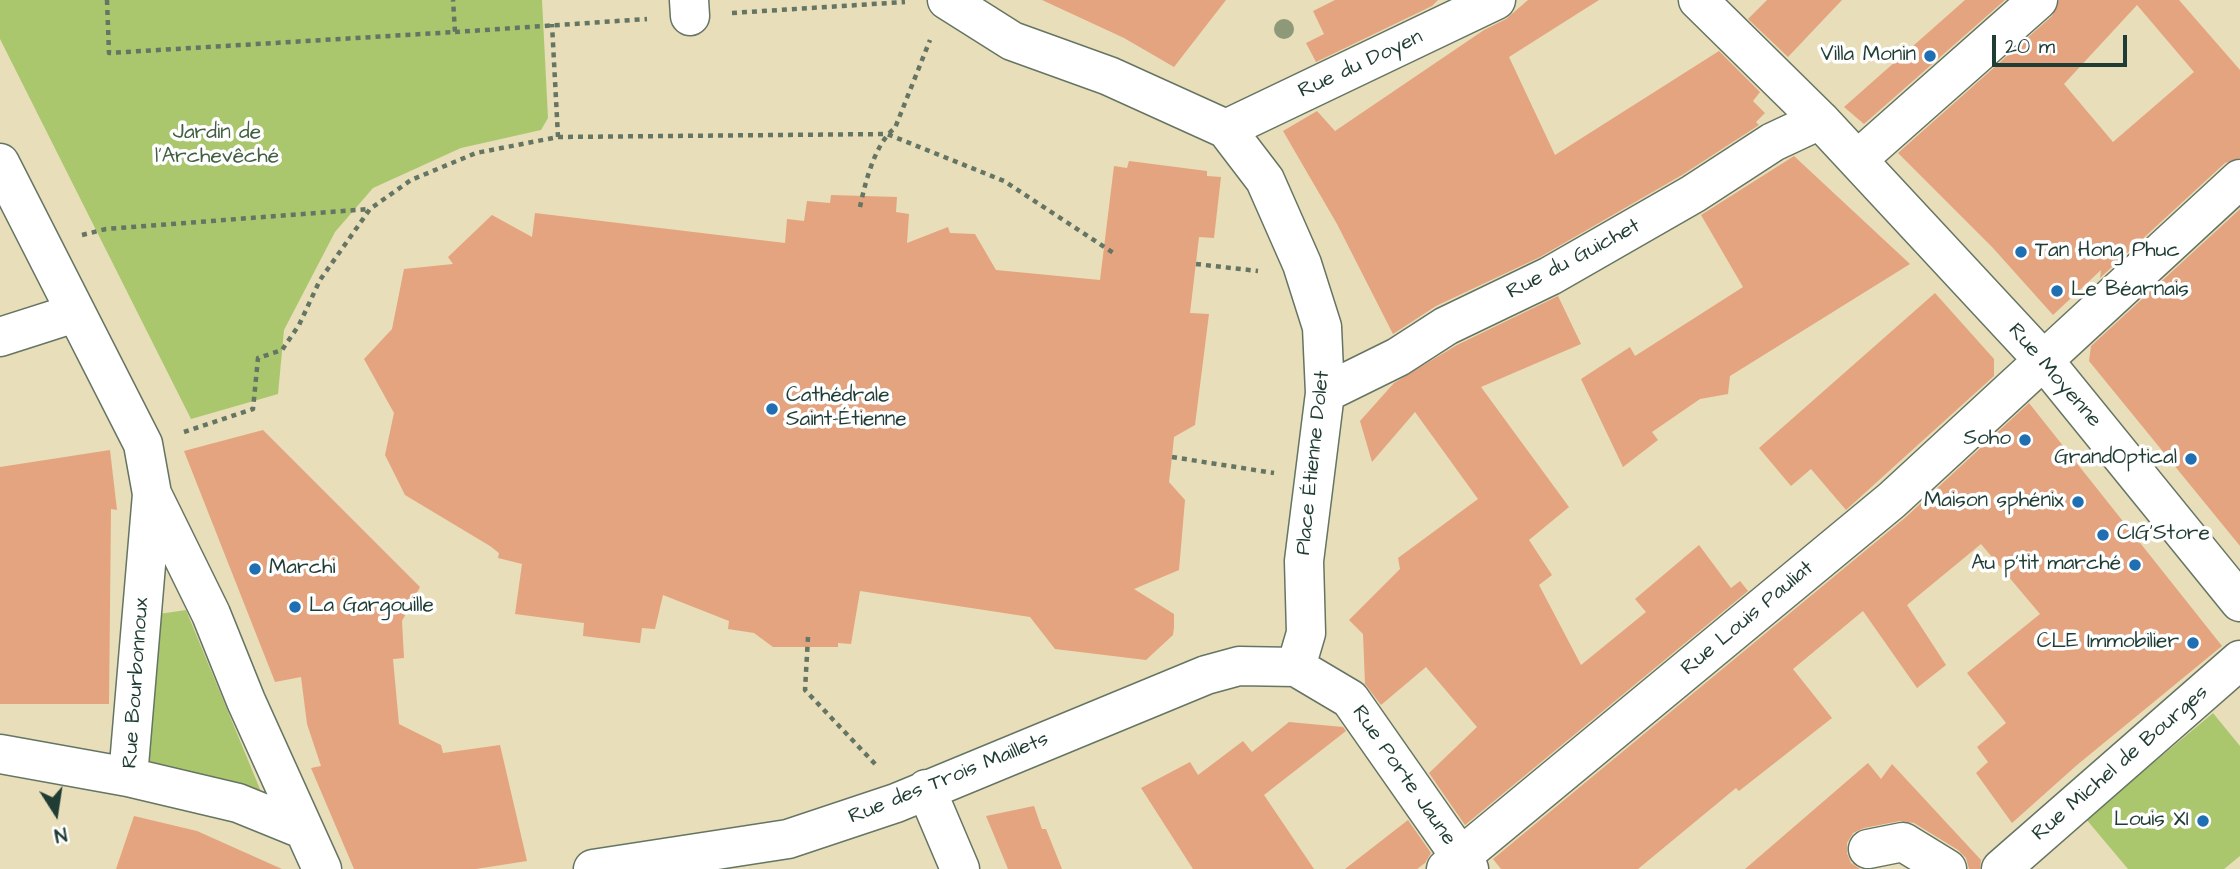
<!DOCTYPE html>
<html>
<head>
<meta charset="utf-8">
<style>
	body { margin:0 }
	#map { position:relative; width:2240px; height:869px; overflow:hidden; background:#e8deb9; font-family:"Architects Daughter",sans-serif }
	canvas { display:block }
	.north { position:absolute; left:21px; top:778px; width:70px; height:70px; -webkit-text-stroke:5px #fff; paint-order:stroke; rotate:168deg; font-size:19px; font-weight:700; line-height:28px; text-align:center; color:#1f3d34 }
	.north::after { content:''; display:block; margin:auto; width:24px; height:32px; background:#1f3d34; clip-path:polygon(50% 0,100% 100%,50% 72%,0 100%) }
	.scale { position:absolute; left:1992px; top:35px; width:135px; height:32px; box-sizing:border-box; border:4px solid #1f3d34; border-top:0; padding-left:9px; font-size:21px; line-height:24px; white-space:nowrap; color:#1f3d34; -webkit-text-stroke:5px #fff; paint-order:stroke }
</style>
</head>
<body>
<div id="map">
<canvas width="2240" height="869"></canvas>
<div class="north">N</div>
<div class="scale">20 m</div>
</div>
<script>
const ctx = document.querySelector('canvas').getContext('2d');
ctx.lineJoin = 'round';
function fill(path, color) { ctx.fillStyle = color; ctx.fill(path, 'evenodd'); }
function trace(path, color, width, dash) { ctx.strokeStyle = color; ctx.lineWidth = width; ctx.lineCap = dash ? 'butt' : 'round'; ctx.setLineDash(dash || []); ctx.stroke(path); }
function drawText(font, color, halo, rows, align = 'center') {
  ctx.font = font + ' "Architects Daughter",sans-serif'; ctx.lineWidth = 7; ctx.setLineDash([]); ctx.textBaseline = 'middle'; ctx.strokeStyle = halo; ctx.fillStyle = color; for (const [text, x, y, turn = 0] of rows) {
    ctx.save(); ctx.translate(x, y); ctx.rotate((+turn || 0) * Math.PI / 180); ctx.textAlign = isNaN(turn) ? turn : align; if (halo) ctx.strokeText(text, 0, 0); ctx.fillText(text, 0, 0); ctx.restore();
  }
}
fill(new Path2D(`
	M 0,0 L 542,0 L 548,118 L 541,130 L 461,148 L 373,188 L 335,232 L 284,330 L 278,394 L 191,419 L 0,39 Z
	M 186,610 L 262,794 L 148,767 L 159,614 Z
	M 2213,713 L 2240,746 L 2240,856 L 2224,869 L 2128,869 L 2086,819 Z`), '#aac76e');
fill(new Path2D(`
	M 1042,0 L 1226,0 L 1174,67 L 1124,38 Z
	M 1335,0 L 1438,0 L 1432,6 L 1316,62 L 1306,43 L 1324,34 L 1313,11 Z
	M 1528,0 L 1599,0 L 1509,57 L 1555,155 L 1719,51 L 1760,92 L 1753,101 L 1765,113 L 1756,122 L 1759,125 L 1682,175 L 1540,257 L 1436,306 L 1393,334 L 1337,224 L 1283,131 L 1317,111 L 1335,131 L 1484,30 L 1506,19 Z
	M 1767,0 L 1842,0 L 1788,57 L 1748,19 Z
	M 1965,0 L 2005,0 L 1864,124 L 1844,107 Z
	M 2059,0 L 2179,0 L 2240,70 L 2240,158 L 2225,163 L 2100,278 L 2101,270 L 2053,315 L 1993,248 L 1898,153 L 2052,16 ZM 2137,5 L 2194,72 L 2113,142 L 2064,84 Z
	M 1794,156 L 1910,264 L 1730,376 L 1728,394 L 1700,399 L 1652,432 L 1658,440 L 1623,467 L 1581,379 L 1630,347 L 1635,356 L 1743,287 L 1701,215 Z
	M 1129,161 L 1207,171 L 1207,176 L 1221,177 L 1214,238 L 1199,237 L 1190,313 L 1209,314 L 1195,425 L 1174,437 L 1172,457 L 1169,482 L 1185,500 L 1179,570 L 1134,589 L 1174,614 L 1174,627 L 1173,635 L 1146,660 L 1055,649 L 1030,617 L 860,591 L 851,644 L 838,643 L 838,647 L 773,647 L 754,633 L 728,629 L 729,621 L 663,595 L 655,629 L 642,628 L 640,643 L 583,636 L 584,623 L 515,614 L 522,564 L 498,558 L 499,553 L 490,546 L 405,495 L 385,455 L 394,413 L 364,359 L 392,329 L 404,269 L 453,264 L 448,257 L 492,215 L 532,237 L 535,213 L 785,243 L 787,219 L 804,221 L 807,201 L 830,203 L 831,195 L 897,197 L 896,212 L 909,214 L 907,243 L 948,227 L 950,233 L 975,234 L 996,270 L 1100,280 L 1114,166 L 1127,168 Z
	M 2240,209 L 2240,546 L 2089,361 L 2091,346 Z
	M 1935,293 L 1994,359 L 1994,376 L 1846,510 L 1811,469 L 1791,486 L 1759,448 Z
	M 1558,296 L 1581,344 L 1481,387 L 1569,507 L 1529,540 L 1552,575 L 1539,585 L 1581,665 L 1646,612 L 1635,599 L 1699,545 L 1731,588 L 1740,581 L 1748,591 L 1465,825 L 1429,773 L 1477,727 L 1426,667 L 1381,705 L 1365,684 L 1363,634 L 1349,620 L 1400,569 L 1398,558 L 1478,499 L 1415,412 L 1372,462 L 1360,421 L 1394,383 L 1457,345 Z
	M 2029,403 L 2222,646 L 2077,765 L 2012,823 L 1976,773 L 1988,762 L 1977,747 L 2006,723 L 1967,673 L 2040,614 L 1981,544 L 1907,605 L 1946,665 L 1917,688 L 1863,611 L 1793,669 L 1832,718 L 1739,791 L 1736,788 L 1638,869 L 1501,869 L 1493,859 L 1906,517 Z
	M 263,430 L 420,587 L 402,621 L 404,658 L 393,659 L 399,724 L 441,745 L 443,753 L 500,745 L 527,861 L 476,869 L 354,869 L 311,768 L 321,766 L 307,724 L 301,677 L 275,682 L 184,451 Z
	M 110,450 L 117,510 L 111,509 L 109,704 L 0,704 L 0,467 Z
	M 1289,722 L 1343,727 L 1346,731 L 1264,795 L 1314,869 L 1193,869 L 1141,788 L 1190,762 L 1198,775 L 1243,741 L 1252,752 Z
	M 1868,763 L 1881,779 L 1892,764 L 1981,860 L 1980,869 L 1969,869 L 1966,858 L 1958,850 L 1914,823 L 1900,821 L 1864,828 L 1853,833 L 1847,843 L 1847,853 L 1851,863 L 1860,869 L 1745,869 Z
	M 1034,806 L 1042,829 L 1046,829 L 1062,869 L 1008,869 L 986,816 Z
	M 134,816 L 197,831 L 282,869 L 116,869 Z
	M 1408,820 L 1431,853 L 1425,863 L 1417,869 L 1345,869 Z`), '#e4a47f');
const minor = new Path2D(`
	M 689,0 L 690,16
	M 947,0 L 1012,41 L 1109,76 L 1226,129 L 1265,180 L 1302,264 L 1322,327 L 1325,393 L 1304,561 L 1306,633 L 1296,667
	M 1698,0 L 1820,120 L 2045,362 L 2240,602
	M 1226,129 L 1496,0
	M 1857,160 L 2038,0
	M 0,163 L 143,444 L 152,494 L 128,777
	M 0,337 L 75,313
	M 1325,393 L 1398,357 L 1446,326 L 1550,276 L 1693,194 L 1773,142 L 1820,120
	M 152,494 L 211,614 L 246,701 L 322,869
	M 0,754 L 128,777 L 238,803 L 302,829
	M 926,789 L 960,869
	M 1868,849 L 1903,842 L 1947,869
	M 593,869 L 788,839 L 896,803 L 1206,675 L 1239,666 L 1296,667 L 1350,699 L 1469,869
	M 1446,869 L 1892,500 L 2240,179
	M 2001,869 L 2240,660`);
trace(minor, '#657563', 41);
trace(new Path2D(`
	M 107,0 L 109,53 L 455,32 L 453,0
	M 732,13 L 905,2
	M 455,32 L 647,19
	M 558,137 L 887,134 L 1004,181 L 1115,254
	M 860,207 C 865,183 875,143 895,128 L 930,40
	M 82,235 L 106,229 L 369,209
	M 1196,264 L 1258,271
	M 184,432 L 253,409 L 258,358 L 282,350 L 299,325 L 320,280 L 370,209 L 411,180 L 476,153 L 558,137 L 552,24
	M 1172,457 L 1274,473
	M 808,637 L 805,690 L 877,766`), '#657563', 4.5, [5, 5]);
trace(minor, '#fff', 38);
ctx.fillStyle = '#8d9978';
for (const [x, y] of [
	[1284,29]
]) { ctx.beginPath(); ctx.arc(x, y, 10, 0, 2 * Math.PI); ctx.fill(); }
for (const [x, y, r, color] of [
	[1930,56,7,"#1f6fb2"],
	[2021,252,7,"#1f6fb2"],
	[2057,291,7,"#1f6fb2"],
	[772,409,7,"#1f6fb2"],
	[2025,440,7,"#1f6fb2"],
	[2191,459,7,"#1f6fb2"],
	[2078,502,7,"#1f6fb2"],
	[2103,535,7,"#1f6fb2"],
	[2135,565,7,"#1f6fb2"],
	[255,569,7,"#1f6fb2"],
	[295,607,7,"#1f6fb2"],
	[2193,643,7,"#1f6fb2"],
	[2203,821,7,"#1f6fb2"]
]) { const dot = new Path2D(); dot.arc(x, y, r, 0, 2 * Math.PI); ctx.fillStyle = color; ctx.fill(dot); trace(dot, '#fff', 2.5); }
drawText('21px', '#1f3d34', '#fff', [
	["Villa Monin",1916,56],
	["Tan Hong Phuc",2035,252,"left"],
	["Le Béarnais",2071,291,"left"],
	["Cathédrale",786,397,"left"],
	["Saint-Étienne",786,421,"left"],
	["Soho",2011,440],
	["GrandOptical",2177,459],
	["Maison sphénix",2064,502],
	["CIG'Store",2117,535,"left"],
	["Au p'tit marché",2121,565],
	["Marchi",269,569,"left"],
	["La Gargouille",309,607,"left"],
	["CLE Immobilier",2179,643],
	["Louis XI",2189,821]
], 'right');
drawText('21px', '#1f3d34', '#fff', [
	["Rue du Doyen",1361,65,-25],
	["Rue du Guichet",1574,260,-28],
	["Rue Moyenne",2054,376,49],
	["Place Étienne Dolet",1314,463,-84],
	["Rue Louis Pauliat",1748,619,-40],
	["Rue Bourbonnoux",137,683,-86],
	["Rue Michel de Bourges",2121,764,-41],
	["Rue Porte Jaune",1403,776,55],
	["Rue des Trois Maillets",949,779,-22]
]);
drawText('21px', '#426042', '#fff', [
	["Jardin de",217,134],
	["l'Archevêché",217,158]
]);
</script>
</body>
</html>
